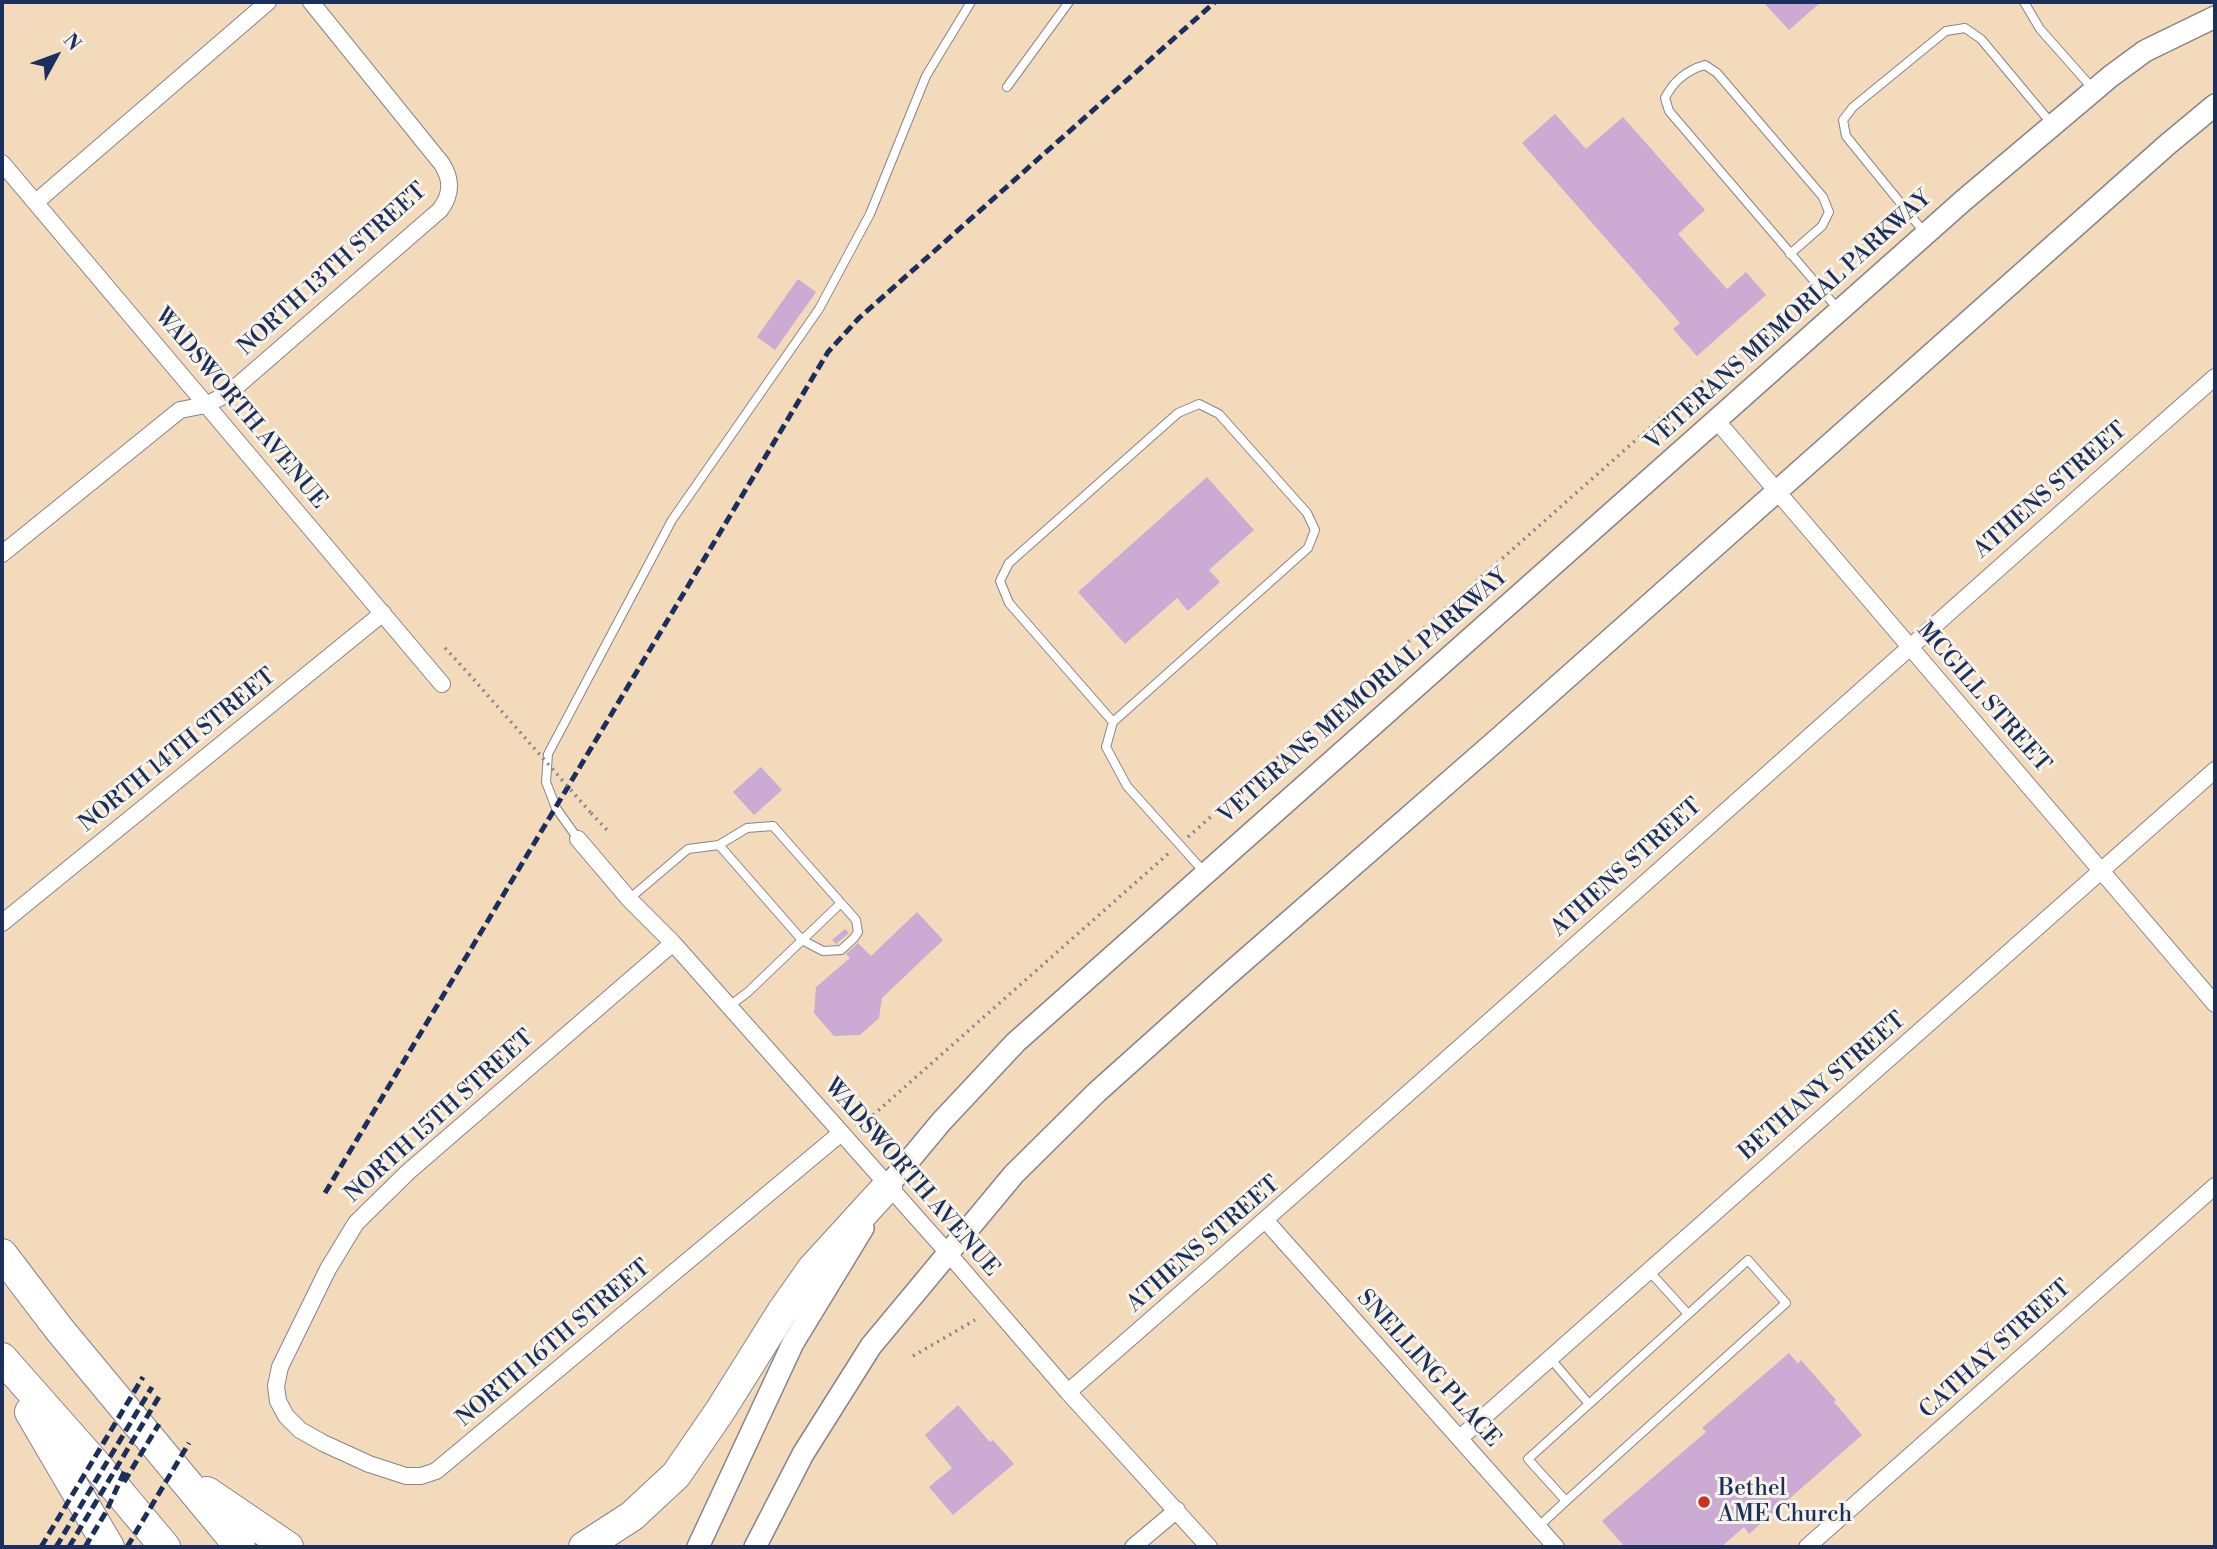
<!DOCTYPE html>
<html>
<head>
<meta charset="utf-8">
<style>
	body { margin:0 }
	#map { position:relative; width:2217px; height:1549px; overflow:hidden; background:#f2dabb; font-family:"Libre Bodoni",serif }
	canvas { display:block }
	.frame { position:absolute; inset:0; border:4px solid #1b2f5e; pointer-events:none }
	.north { position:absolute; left:21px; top:21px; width:70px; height:70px; -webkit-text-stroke:5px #f7f3e8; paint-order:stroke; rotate:49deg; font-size:19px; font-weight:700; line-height:28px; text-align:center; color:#1b2f5e }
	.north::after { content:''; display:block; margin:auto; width:24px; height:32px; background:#1b2f5e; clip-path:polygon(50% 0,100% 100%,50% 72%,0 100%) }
</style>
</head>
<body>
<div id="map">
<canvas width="2217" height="1549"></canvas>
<div class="frame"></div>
<div class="north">N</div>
</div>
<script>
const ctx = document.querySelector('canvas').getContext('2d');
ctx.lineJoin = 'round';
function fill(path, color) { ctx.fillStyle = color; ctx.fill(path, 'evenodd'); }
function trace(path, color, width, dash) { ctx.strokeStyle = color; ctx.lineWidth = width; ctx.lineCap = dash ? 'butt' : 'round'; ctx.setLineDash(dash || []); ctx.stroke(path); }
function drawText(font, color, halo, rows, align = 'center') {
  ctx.font = font + ' "Libre Bodoni",serif'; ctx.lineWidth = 6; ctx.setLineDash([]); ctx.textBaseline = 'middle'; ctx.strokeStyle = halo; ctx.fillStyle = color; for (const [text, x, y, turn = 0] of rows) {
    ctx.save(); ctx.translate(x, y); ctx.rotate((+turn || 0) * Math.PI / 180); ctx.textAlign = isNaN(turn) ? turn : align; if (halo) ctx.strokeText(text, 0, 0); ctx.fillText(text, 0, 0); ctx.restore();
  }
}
fill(new Path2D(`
	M 1763,2 L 1821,2 L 1789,30 Z
	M 1555,114 L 1586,149 L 1623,117 L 1705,210 L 1678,234 L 1727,289 L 1746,272 L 1766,295 L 1697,356 L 1673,329 L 1680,323 L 1522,143 Z
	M 798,279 L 816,292 L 775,350 L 757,337 Z
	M 1207,477 L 1254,530 L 1209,570 L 1220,582 L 1188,611 L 1177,598 L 1125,644 L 1078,592 Z
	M 761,767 L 782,790 L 754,815 L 733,792 Z
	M 917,912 L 943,940 L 882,998 L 879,1018 L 860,1035 L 834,1036 L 814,1013 L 816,987 L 850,958 L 846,954 L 858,943 L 871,956 Z
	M 845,929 L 849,933 L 836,944 L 832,940 Z
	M 1789,1353 L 1798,1364 L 1801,1360 L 1836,1400 L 1834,1402 L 1862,1435 L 1749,1534 L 1744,1527 L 1721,1547 L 1625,1547 L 1602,1521 L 1706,1432 L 1702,1428 Z
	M 958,1405 L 990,1442 L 993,1440 L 1014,1464 L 953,1515 L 929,1487 L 952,1468 L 925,1435 Z`), '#cbabd3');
const service = new Path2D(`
	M 2024,2 L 2040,29 L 2094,90
	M 1007,87 L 1069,2
	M 1924,232 L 1846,136 L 1843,120 L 1853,107 L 1946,31 L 1965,28 L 1981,39 L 2051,123
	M 1790,254 L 1822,226 L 1829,212 L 1823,197 L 1717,73 L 1705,65 C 1687,70 1673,82 1665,98 L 1669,111 L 1838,309
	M 1113,722 L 1009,603 L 1000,581 L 1009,563 L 1178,413 L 1199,404 L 1219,414 L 1307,513 L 1315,530 L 1308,548 L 1113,722 L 1106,747 L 1127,786 L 1205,873
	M 578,839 L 556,808 L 546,782 L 548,754 L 672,520 L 819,309 L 870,214 L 926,76 L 971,2
	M 719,845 L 747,828 L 773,826 L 841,903 L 748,992 L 728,1007
	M 629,899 L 688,849 L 719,845 L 802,940 L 823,951 L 841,950 L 854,938 L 858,932 L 856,920 L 841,903
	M 1649,1271 L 1688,1314
	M 1550,1358 L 1589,1404 L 1528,1459 L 1566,1501 L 1786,1303 L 1748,1260 L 1589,1404
	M 1538,1527 L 1566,1501`);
const minor = new Path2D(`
	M 2,163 L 442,684
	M 36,202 L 268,2
	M 1717,421 L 2215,1004
	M 2,554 L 180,410 L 206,405 L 229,393 L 440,210 C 452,194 452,180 442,164 L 311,2
	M 578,839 L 629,899 L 673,943 L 948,1253 L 1068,1392 L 1209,1547
	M 2,923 L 383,613
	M 673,943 L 408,1172 L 356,1223 L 328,1269 L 280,1367 L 276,1386 L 278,1401 L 286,1416 L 300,1430 L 323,1443 L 369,1464 L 406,1476 L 421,1476 L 436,1471 L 841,1133
	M 1266,1221 L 1556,1547
	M 1068,1392 C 1454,1057 1832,714 2215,377
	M 1460,1438 L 2215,770
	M 1133,1547 L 1177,1510
	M 1807,1547 L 2215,1186`);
const tertiary = new Path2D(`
	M 881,1197 L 887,1187 L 941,1122 L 1016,1042 L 1964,200 L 2111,76 L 2145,51 L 2215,17
	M 698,1547 L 793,1343 L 863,1228
	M 755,1547 L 803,1454 L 871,1346 L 1014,1174 L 1097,1092 L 1222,980 L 1498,739 L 2168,144 L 2215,105`);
const motorway = new Path2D(`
	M 2,1254 L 59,1329 L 240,1547
	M 2,1358 L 93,1461 L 165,1547
	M 30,1412 L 109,1547
	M 207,1492 L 288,1547
	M 584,1547 L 632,1516 L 676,1475 L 720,1411 L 782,1312 L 813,1268 L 887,1187`);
trace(service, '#86848c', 10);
trace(minor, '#86848c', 18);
trace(tertiary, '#86848c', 24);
trace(motorway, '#86848c', 32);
trace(new Path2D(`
	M 445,648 L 469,674
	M 591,813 L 608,831
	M 1188,837 L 1707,377 L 1721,391
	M 856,1127 L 863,1124 L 1169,853
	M 913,1356 L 975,1320`), '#86848c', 3.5, [2, 5]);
trace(service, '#fff', 8);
trace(minor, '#fff', 16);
trace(tertiary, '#fff', 21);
trace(motorway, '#fff', 30);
trace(new Path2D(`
	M 325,1193 L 828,352 L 859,318 L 1215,2
	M 124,1482 L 159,1424
	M 41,1547 L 143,1377
	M 56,1547 L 152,1387
	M 69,1547 L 160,1395
	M 85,1547 L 106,1512 L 125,1470
	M 127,1547 L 189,1443`), '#1b2f5e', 5, [10, 5]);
trace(new Path2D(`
	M 469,674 L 591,813`), '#86848c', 3.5, [2, 5]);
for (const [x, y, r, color] of [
	[1704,1502,7,"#c8321e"]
]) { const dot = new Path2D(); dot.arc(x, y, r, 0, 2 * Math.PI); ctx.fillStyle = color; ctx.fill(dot); trace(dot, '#f7f3e8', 2.5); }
drawText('23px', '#1b2f5e', '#f7f3e8', [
	["NORTH 13TH STREET",333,270,-42],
	["VETERANS MEMORIAL PARKWAY",1789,321,-42],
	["WADSWORTH AVENUE",240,409,50],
	["ATHENS STREET",2051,491,-41],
	["VETERANS MEMORIAL PARKWAY",1364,697,-41],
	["MCGILL STREET",1983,698,49],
	["NORTH 14TH STREET",178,751,-39],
	["ATHENS STREET",1627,868,-42],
	["BETHANY STREET",1823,1087,-41],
	["NORTH 15TH STREET",440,1117,-42],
	["WADSWORTH AVENUE",911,1178,49],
	["ATHENS STREET",1204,1245,-41],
	["NORTH 16TH STREET",554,1344,-40],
	["CATHAY STREET",1996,1350,-42],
	["SNELLING PLACE",1428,1369,48]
]);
drawText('23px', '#1b2f5e', '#f7f3e8', [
	["Bethel",1718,1489],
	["AME Church",1718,1515]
], 'left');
</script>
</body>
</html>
